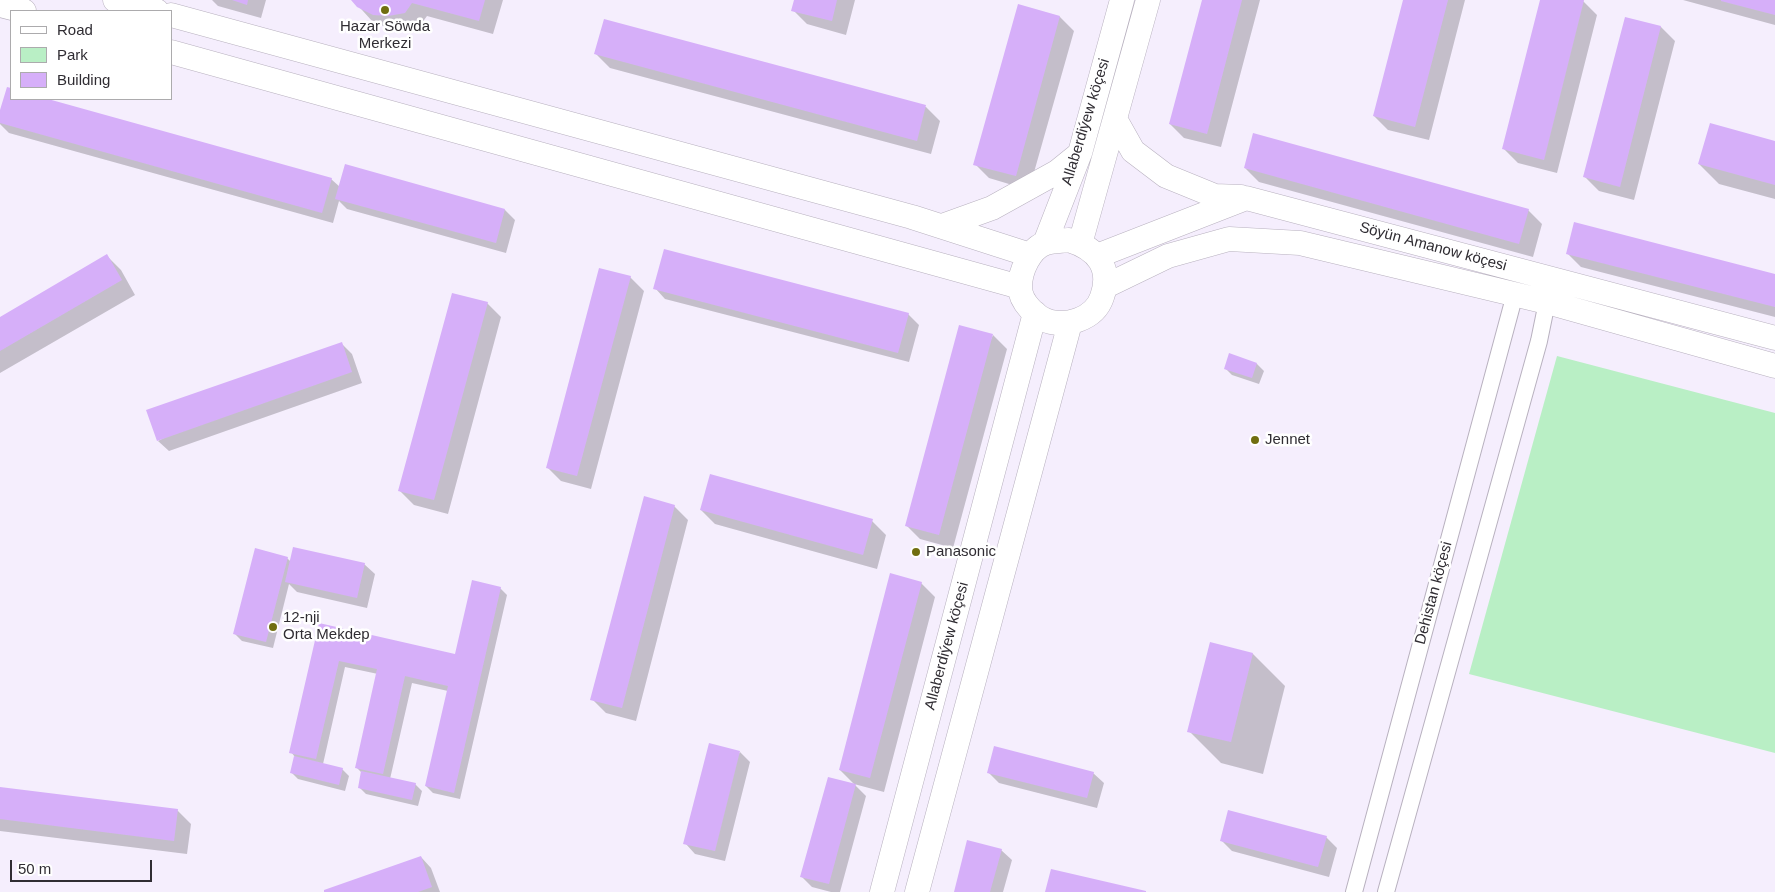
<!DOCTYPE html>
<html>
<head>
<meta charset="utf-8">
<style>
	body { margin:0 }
	#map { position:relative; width:1775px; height:892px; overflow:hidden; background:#f5eefd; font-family:Helvetica,sans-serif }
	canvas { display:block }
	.legend { position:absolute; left:10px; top:10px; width:162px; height:90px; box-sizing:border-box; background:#fff; border:1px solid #acabad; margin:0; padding:6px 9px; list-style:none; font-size:15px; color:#302d33 }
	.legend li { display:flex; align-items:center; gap:10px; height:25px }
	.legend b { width:25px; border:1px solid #acabad }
	.scale { position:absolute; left:10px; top:860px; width:142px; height:22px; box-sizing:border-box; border:2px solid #302d33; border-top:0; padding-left:6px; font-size:15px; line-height:18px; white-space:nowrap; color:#302d33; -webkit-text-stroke:4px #fff; paint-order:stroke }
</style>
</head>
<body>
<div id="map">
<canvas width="1775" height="892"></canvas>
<ul class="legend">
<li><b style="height:6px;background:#fff"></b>Road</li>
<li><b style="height:14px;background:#b9efc5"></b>Park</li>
<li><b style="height:14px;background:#d6aff9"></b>Building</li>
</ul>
<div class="scale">50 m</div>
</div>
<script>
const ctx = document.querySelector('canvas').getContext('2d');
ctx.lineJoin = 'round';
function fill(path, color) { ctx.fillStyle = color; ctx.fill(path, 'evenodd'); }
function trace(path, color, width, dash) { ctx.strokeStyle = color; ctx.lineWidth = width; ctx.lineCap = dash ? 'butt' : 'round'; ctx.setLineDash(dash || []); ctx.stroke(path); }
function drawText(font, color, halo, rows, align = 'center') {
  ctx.font = font + ' Helvetica,sans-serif'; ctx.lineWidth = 5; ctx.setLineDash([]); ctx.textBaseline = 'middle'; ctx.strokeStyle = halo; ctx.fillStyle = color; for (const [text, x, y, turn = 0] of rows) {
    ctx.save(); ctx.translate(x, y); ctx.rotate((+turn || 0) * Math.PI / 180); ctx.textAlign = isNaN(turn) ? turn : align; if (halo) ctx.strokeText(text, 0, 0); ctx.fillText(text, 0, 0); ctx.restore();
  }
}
fill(new Path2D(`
	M 1557,356 L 1775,413 L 1775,753 L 1469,674 Z`), '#b9efc5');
fill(new Path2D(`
	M 212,0 L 266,0 L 261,18 L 218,6 Z
	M 353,0 L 503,0 L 493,34 L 427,16 L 419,27 L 403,30 L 388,28 L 372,21 Z
	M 795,0 L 855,0 L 846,35 L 807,24 L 793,10 Z
	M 1203,0 L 1260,0 L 1221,147 L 1184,138 L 1170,124 Z
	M 1404,0 L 1465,0 L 1429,140 L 1388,130 L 1374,116 Z
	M 1541,0 L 1583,1 L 1597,15 L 1557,173 L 1518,163 L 1504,149 Z
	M 1683,0 L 1775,0 L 1775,25 Z
	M 1019,6 L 1060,17 L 1074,31 L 1029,190 L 989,178 L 975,164 Z
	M 1626,18 L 1661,27 L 1675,41 L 1634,200 L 1599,191 L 1585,177 Z
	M 605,20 L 926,107 L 940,121 L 931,154 L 610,68 L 596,54 Z
	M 7,89 L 11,90 L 11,99 L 44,99 L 331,179 L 340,187 L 505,210 L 515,220 L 506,253 L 347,209 L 339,201 L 333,223 L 9,133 L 0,124 L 0,115 Z
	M 1775,142 L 1775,199 L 1719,184 L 1699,164 Z
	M 1245,168 L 1528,210 L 1542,224 L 1533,257 L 1259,182 Z
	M 1567,253 L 1775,275 L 1775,317 L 1581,267 Z
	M 107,256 L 121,270 L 135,295 L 0,373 L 0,318 Z
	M 630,277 L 644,291 L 591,489 L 561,481 L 547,467 Z
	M 655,288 L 908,314 L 919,325 L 909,362 L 665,299 Z
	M 487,303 L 501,317 L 448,514 L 414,505 L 400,491 Z
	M 993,335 L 1007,349 L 953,548 L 920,539 L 906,525 Z
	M 341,343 L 352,354 L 362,383 L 169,451 L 158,441 Z
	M 1230,355 L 1257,364 L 1264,371 L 1259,384 L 1232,375 L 1225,368 Z
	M 674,506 L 688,520 L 636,721 L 606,713 L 592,699 Z
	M 701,510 L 872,521 L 886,535 L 877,569 L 715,524 Z
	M 287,558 L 291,562 L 364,564 L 375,574 L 367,608 L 297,592 L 289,584 L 273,648 L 242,641 L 235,634 Z
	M 921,583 L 935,597 L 884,792 L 854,784 L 840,770 Z
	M 500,588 L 507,595 L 460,799 L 433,793 L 426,786 L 448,691 L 412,683 L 390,779 L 415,784 L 422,791 L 418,806 L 366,794 L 359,787 L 362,773 L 356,767 L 378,674 L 345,667 L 323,764 L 342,769 L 349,776 L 345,791 L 298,779 L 291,772 L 295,757 L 291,752 L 320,624 L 456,655 Z
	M 1210,644 L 1253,654 L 1285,686 L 1263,774 L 1221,763 L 1189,731 Z
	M 740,752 L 750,762 L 725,861 L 695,854 L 685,843 Z
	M 988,772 L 1093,773 L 1104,783 L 1097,808 L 999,783 Z
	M 855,785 L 866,796 L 840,892 L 831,892 L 812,887 L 802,877 Z
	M 0,788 L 177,810 L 191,824 L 187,854 L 0,831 Z
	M 1326,837 L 1337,848 L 1329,877 L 1232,851 L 1221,840 Z
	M 1001,850 L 1012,860 L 1003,892 L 955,892 Z
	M 421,857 L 431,868 L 440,892 L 326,892 Z`), '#0003');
fill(new Path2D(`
	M 232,0 L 248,0 L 247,5 Z
	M 351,0 L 485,0 L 479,21 L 412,3 L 405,13 L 388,16 L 373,15 L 357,7 Z
	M 794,0 L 837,0 L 832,21 L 791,11 Z
	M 1202,0 L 1242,0 L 1207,134 L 1169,124 Z
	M 1403,0 L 1448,0 L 1415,127 L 1373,116 Z
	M 1540,0 L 1584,0 L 1544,160 L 1502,149 Z
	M 1721,0 L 1775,0 L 1775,15 L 1721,1 Z
	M 1018,4 L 1060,16 L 1016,176 L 973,165 Z
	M 1625,17 L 1661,26 L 1620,187 L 1583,177 Z
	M 604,19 L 926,105 L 917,141 L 594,54 Z
	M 7,87 L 11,88 L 11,99 L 48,99 L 332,178 L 322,213 L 0,123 L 0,110 Z
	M 1710,123 L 1775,141 L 1775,185 L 1698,164 Z
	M 1253,133 L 1529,209 L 1519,244 L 1244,168 Z
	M 345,164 L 505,209 L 496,243 L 335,199 Z
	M 1574,222 L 1775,274 L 1775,307 L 1566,254 Z
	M 664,249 L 909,313 L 898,353 L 653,289 Z
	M 107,254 L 122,280 L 0,351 L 0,317 Z
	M 599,268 L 631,276 L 577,476 L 546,468 Z
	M 452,293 L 488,302 L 434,500 L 398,491 Z
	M 959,325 L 993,334 L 939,535 L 905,526 Z
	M 342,342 L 352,372 L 157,441 L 146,410 Z
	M 1229,353 L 1257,363 L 1252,378 L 1224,369 Z
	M 710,474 L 873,519 L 863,555 L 700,510 Z
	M 644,496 L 675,505 L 622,708 L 590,700 Z
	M 293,547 L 365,563 L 357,598 L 285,582 Z
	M 255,548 L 288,557 L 266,642 L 233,634 Z
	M 890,573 L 922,582 L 870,778 L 839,770 Z
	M 472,580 L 501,587 L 454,793 L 425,786 L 448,686 L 405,676 L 383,774 L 355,768 L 377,669 L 339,661 L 316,759 L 289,753 L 319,623 L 455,654 Z
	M 1210,642 L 1253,653 L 1231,742 L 1187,732 Z
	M 709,743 L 740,751 L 715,851 L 683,844 Z
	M 994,746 L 1094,772 L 1087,798 L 987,773 Z
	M 294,756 L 343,768 L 339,785 L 290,773 Z
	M 361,771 L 416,783 L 412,800 L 358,788 Z
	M 828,777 L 856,784 L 829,884 L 800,877 Z
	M 0,787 L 178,809 L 174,841 L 0,819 Z
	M 1228,810 L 1327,836 L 1318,867 L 1220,841 Z
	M 967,840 L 1002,849 L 990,892 L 954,892 Z
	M 421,856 L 432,887 L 418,892 L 324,892 L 324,890 Z
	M 1051,869 L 1146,891 L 1146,892 L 1045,892 Z`), '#d6aff9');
const street = new Path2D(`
	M 1354,892 L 1515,294
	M 1386,892 L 1539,341 L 1547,302`);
const secondary = new Path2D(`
	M 115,0 L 157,11
	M 0,5 L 24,11
	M 171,15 L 912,217 L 1030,255
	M 171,52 L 1020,287
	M 1115,119 L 1133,151 L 1166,176 L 1215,196 L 1241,197
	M 942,226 L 992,208 L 1057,172 L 1078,155
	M 1069,240 C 1098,249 1112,268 1102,297 C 1098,309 1089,316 1078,320 C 1070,323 1060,324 1051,322 C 1037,319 1020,302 1020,287 C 1020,271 1030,248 1046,243 C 1053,241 1062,241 1069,240 Z
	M 1045,243 L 1080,153 L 1122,0
	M 1080,244 L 1148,0
	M 1097,256 L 1246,198 L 1775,338
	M 1106,286 L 1168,256 L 1229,239 L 1300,243 L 1547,302 L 1775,366
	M 882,892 L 1035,313
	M 917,892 L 1070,323`);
trace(street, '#b8b1bf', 18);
trace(secondary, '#b8b1bf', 25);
trace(street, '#fff', 16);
trace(secondary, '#fff', 24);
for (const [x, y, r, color] of [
	[385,10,5,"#706e10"],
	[1255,440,5,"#706e10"],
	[916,552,5,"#706e10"],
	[273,627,5,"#706e10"]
]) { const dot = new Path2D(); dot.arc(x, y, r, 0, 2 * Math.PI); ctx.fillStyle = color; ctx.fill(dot); trace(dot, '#fff', 2); }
drawText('15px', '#302d33', '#fff', [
	["Hazar Söwda",385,27,"center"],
	["Merkezi",385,44,"center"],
	["Jennet",1265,440],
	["Panasonic",926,552],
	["12-nji",283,618],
	["Orta Mekdep",283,635]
], 'left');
drawText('15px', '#302d33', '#fff', [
	["Allaberdiýew köçesi",1086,122,-73],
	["Söyün Amanow köçesi",1433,247,15],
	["Dehistan köçesi",1434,593,-75],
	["Allaberdiýew köçesi",947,646,-75]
]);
</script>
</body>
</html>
